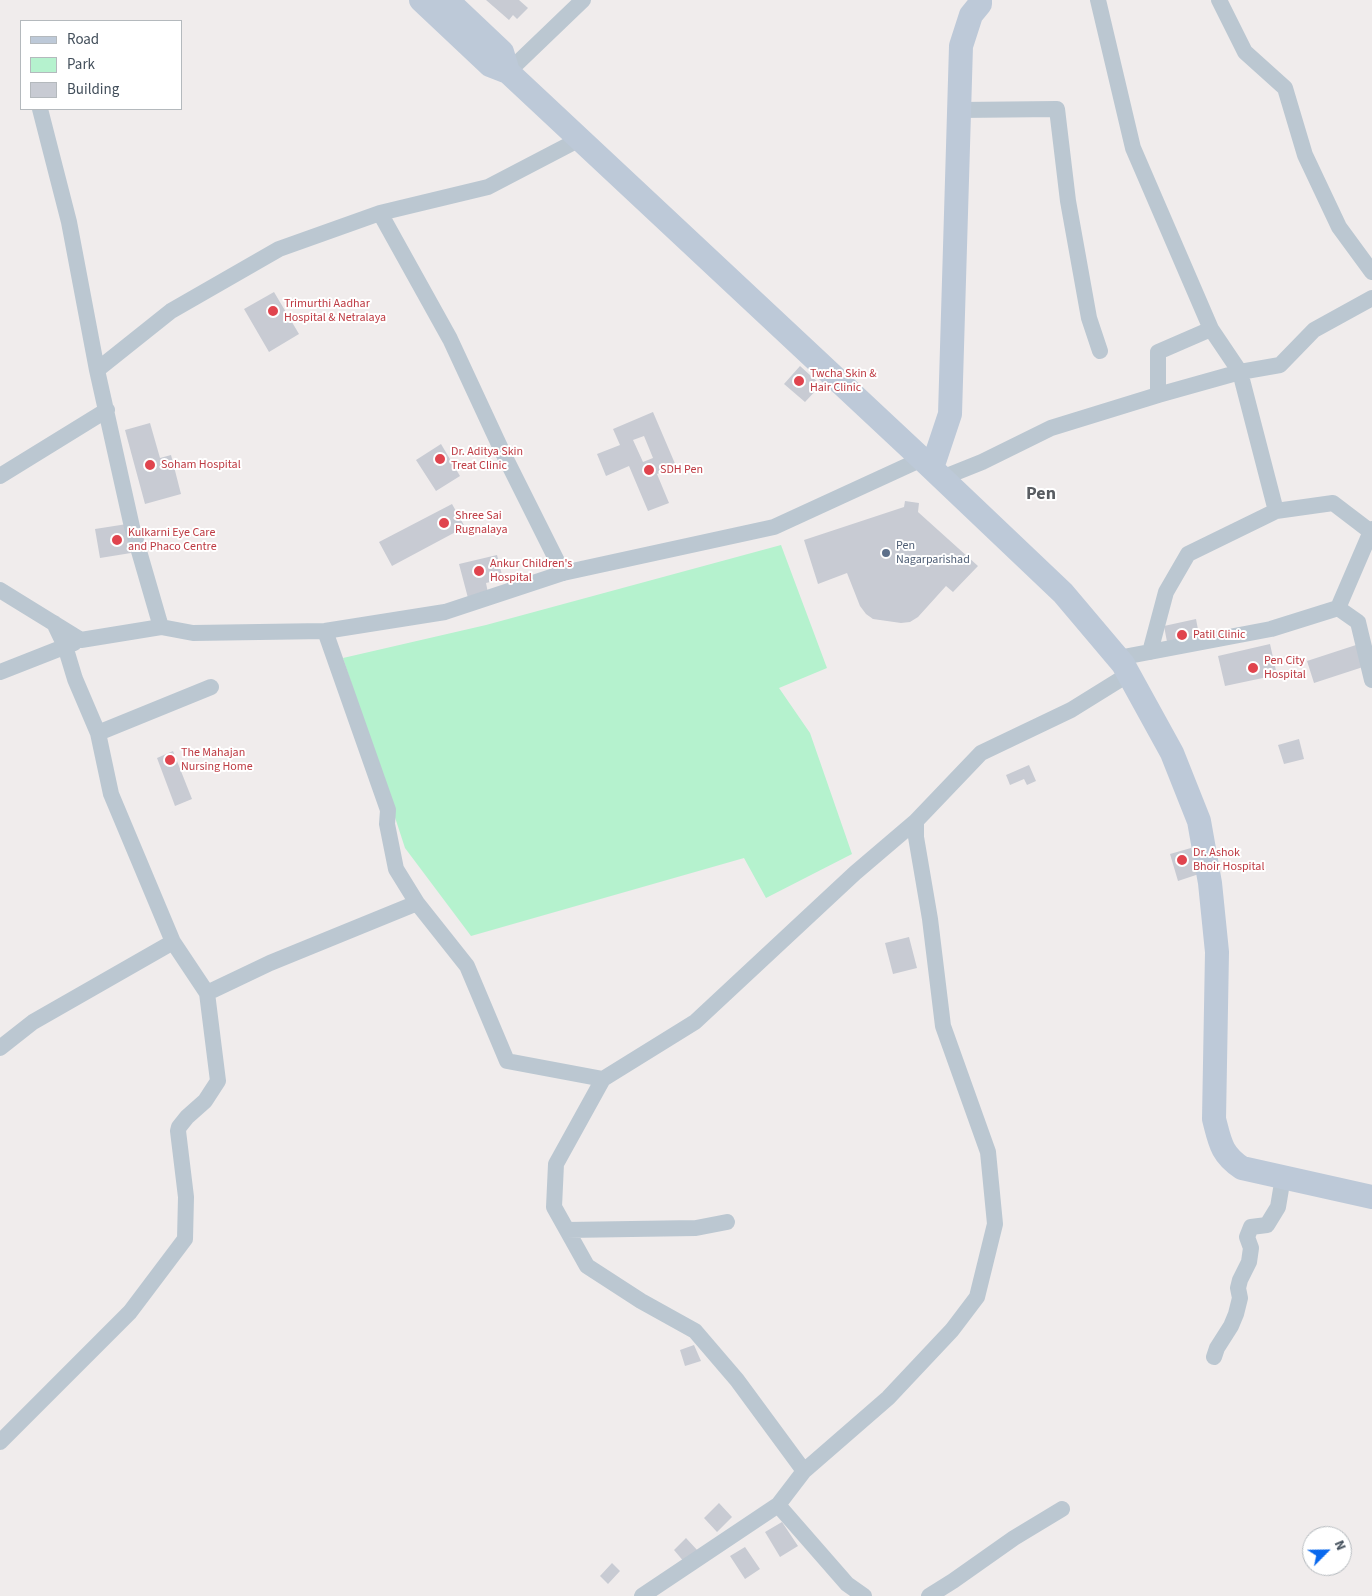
<!DOCTYPE html>
<html>
<head>
<meta charset="utf-8">
<style>
	body { margin:0 }
	#map { position:relative; width:1372px; height:1596px; overflow:hidden; background:#f0ecec; font-family:"Source Sans 3",sans-serif }
	canvas { display:block }
	.legend { position:absolute; left:20px; top:20px; width:162px; height:90px; box-sizing:border-box; background:#fff; border:1px solid #b4b9bd; margin:0; padding:6px 9px; list-style:none; font-size:15px; color:#434f5b }
	.legend li { display:flex; align-items:center; gap:10px; height:25px }
	.legend b { width:25px; border:1px solid #b4b9bd }
	.north { position:absolute; left:1302px; top:1526px; width:50px; height:50px; box-sizing:border-box; background:#fff; border:1px solid #b4b9bd; border-radius:50%; rotate:67deg; font-size:14px; font-weight:700; line-height:20px; text-align:center; color:#434f5b }
	.north::after { content:''; display:block; margin:auto; width:18px; height:22px; background:#0968ed; clip-path:polygon(50% 0,100% 100%,50% 72%,0 100%) }
</style>
</head>
<body>
<div id="map">
<canvas width="1372" height="1596"></canvas>
<ul class="legend">
<li><b style="height:6px;background:#bdc9d8"></b>Road</li>
<li><b style="height:14px;background:#b5f2ce"></b>Park</li>
<li><b style="height:14px;background:#c8cbd3"></b>Building</li>
</ul>
<div class="north">N</div>
</div>
<script>
const ctx = document.querySelector('canvas').getContext('2d');
ctx.lineJoin = 'round';
function fill(path, color) { ctx.fillStyle = color; ctx.fill(path, 'evenodd'); }
function trace(path, color, width, dash) { ctx.strokeStyle = color; ctx.lineWidth = width; ctx.lineCap = dash ? 'butt' : 'round'; ctx.setLineDash(dash || []); ctx.stroke(path); }
function drawText(font, color, halo, rows, align = 'center') {
  ctx.font = font + ' "Source Sans 3",sans-serif'; ctx.lineWidth = 4; ctx.setLineDash([]); ctx.textBaseline = 'middle'; ctx.strokeStyle = halo; ctx.fillStyle = color; for (const [text, x, y, turn = 0] of rows) {
    ctx.save(); ctx.translate(x, y); ctx.rotate((+turn || 0) * Math.PI / 180); ctx.textAlign = isNaN(turn) ? turn : align; if (halo) ctx.strokeText(text, 0, 0); ctx.fillText(text, 0, 0); ctx.restore();
  }
}
fill(new Path2D(`
	M 781,545 L 827,668 L 779,688 L 810,733 L 852,854 L 766,898 L 744,858 L 471,936 L 405,848 L 343,658 L 486,625 Z`), '#b5f2ce');
fill(new Path2D(`
	M 486,0 L 519,0 L 528,8 L 517,19 L 513,15 L 509,20 Z
	M 274,292 L 299,334 L 269,352 L 244,309 Z
	M 800,366 L 821,385 L 805,402 L 784,384 Z
	M 653,412 L 676,466 L 657,474 L 669,503 L 648,511 L 629,466 L 606,476 L 597,454 L 620,445 L 613,429 ZM 644,436 L 653,458 L 643,462 L 633,440 Z
	M 150,423 L 160,458 L 171,455 L 181,494 L 145,504 L 125,430 Z
	M 441,444 L 460,476 L 436,491 L 416,460 Z
	M 905,501 L 919,503 L 918,512 L 978,566 L 953,592 L 946,586 L 918,617 L 910,622 L 901,623 L 873,619 L 866,614 L 860,606 L 847,573 L 818,584 L 804,540 L 904,507 Z
	M 452,504 L 465,527 L 392,566 L 379,542 Z
	M 127,524 L 131,553 L 100,558 L 95,529 Z
	M 497,555 L 503,579 L 486,583 L 488,593 L 468,598 L 459,564 Z
	M 1196,619 L 1200,640 L 1168,647 L 1164,626 Z
	M 1270,644 L 1277,675 L 1225,686 L 1218,656 Z
	M 1356,645 L 1363,667 L 1314,683 L 1307,661 Z
	M 1299,739 L 1304,759 L 1284,764 L 1278,745 Z
	M 173,751 L 192,799 L 175,806 L 157,758 Z
	M 1029,765 L 1036,781 L 1027,785 L 1024,779 L 1010,785 L 1006,775 Z
	M 1191,848 L 1199,874 L 1178,881 L 1170,854 Z
	M 909,937 L 917,968 L 893,974 L 885,943 Z
	M 694,1345 L 701,1361 L 685,1366 L 680,1350 Z
	M 719,1503 L 732,1517 L 717,1532 L 704,1518 Z
	M 782,1522 L 798,1546 L 780,1557 L 765,1532 Z
	M 686,1538 L 698,1551 L 685,1563 L 674,1550 Z
	M 745,1547 L 760,1569 L 745,1579 L 730,1556 Z
	M 612,1563 L 620,1571 L 608,1584 L 600,1576 Z`), '#c8cbd3');
trace(new Path2D(`
	M 1219,0 L 1245,52 L 1285,88 L 1305,155 L 1339,227 L 1372,272
	M 508,72 L 583,0
	M 40,109 L 69,222 L 97,370
	M 959,110 L 1057,109 L 1068,201 L 1089,318 L 1100,351
	M 380,213 L 450,339 L 502,451 L 563,573
	M 1211,329 L 1240,372 L 1276,511
	M 1158,395 L 1240,372 L 1280,365 L 1314,330 L 1372,298
	M 0,476 L 107,410
	M 942,478 L 982,462 L 1051,428 L 1158,395 L 1158,352 L 1211,329 L 1133,148 L 1098,0
	M 0,590 L 81,640 L 161,627 L 193,633 L 325,631 L 445,612 L 563,573 L 774,527 L 922,459
	M 1338,608 L 1358,622 L 1372,680
	M 161,627 L 132,527 L 97,370 L 171,311 L 279,249 L 380,213 L 488,187 L 580,139
	M 325,631 L 388,810 L 387,824 L 396,869 L 417,903 L 467,966 L 507,1061 L 603,1079
	M 1150,652 L 1166,592 L 1188,554 L 1276,511 L 1333,503 L 1371,532
	M 1118,658 L 1271,629 L 1338,608 L 1372,529
	M 0,672 L 74,643
	M 98,733 L 211,687
	M 916,821 L 916,837 L 930,919 L 943,1026 L 988,1152 L 995,1224 L 977,1297 L 952,1330 L 888,1398 L 804,1471 L 737,1380 L 695,1331 L 641,1301 L 587,1266 L 554,1207 L 556,1164 L 603,1079 L 695,1022 L 855,873 L 916,821 L 981,753 L 1071,710 L 1129,674
	M 207,993 L 270,963 L 417,903
	M 0,1048 L 33,1022 L 173,942
	M 567,1230 L 696,1228 L 727,1222
	M 1214,1357 L 1217,1348 L 1231,1326 L 1236,1314 L 1240,1298 L 1238,1288 L 1240,1280 L 1249,1262 L 1251,1248 L 1247,1237 L 1251,1227 L 1267,1225 L 1278,1207 L 1283,1177
	M 0,1442 L 130,1312 L 185,1239 L 186,1197 L 178,1131 L 179,1127 L 187,1117 L 205,1101 L 218,1081 L 207,993 L 173,942 L 111,794 L 98,733 L 75,679 L 65,646 L 54,623
	M 804,1471 L 778,1505 L 847,1584 L 864,1596
	M 642,1596 L 778,1505
	M 929,1596 L 953,1581 L 1014,1538 L 1062,1509`), '#bbc7d1', 16);
trace(new Path2D(`
	M 421,0 L 490,65 L 508,72 L 922,459 L 1063,593 L 1123,664 L 1172,753 L 1199,821 L 1210,883 L 1217,952 L 1214,1119 C 1220,1142 1221,1154 1242,1168 L 1372,1197
	M 447,0 L 502,52 L 508,72
	M 932,468 L 950,414 L 961,46 L 971,15 L 980,4 L 980,0`), '#bdc9d8', 24);
for (const [x, y, r, color] of [
	[273,311,6,"#e0444e"],
	[799,381,6,"#e0444e"],
	[440,459,6,"#e0444e"],
	[150,465,6,"#e0444e"],
	[649,470,6,"#e0444e"],
	[444,523,6,"#e0444e"],
	[117,540,6,"#e0444e"],
	[886,553,5,"#5c6f8a"],
	[479,571,6,"#e0444e"],
	[1182,635,6,"#e0444e"],
	[1253,668,6,"#e0444e"],
	[170,760,6,"#e0444e"],
	[1182,860,6,"#e0444e"]
]) { const dot = new Path2D(); dot.arc(x, y, r, 0, 2 * Math.PI); ctx.fillStyle = color; ctx.fill(dot); trace(dot, '#fff', 2); }
drawText('12px', '#be3a42', '#fff', [
	["Trimurthi Aadhar",284,304],
	["Hospital & Netralaya",284,318],
	["Twcha Skin &",810,374],
	["Hair Clinic",810,388],
	["Dr. Aditya Skin",451,452],
	["Treat Clinic",451,466],
	["Soham Hospital",161,465],
	["SDH Pen",660,470],
	["Shree Sai",455,516],
	["Rugnalaya",455,530],
	["Kulkarni Eye Care",128,533],
	["and Phaco Centre",128,547],
	["Ankur Children's",490,564],
	["Hospital",490,578],
	["Patil Clinic",1193,635],
	["Pen City",1264,661],
	["Hospital",1264,675],
	["The Mahajan",181,753],
	["Nursing Home",181,767],
	["Dr. Ashok",1193,853],
	["Bhoir Hospital",1193,867]
], 'left');
drawText('12px', '#4e5e75', '#fff', [
	["Pen",896,546],
	["Nagarparishad",896,560]
], 'left');
drawText('bold 18px', '#595d62', '#fff', [
	["Pen",1041,495]
]);
</script>
</body>
</html>
